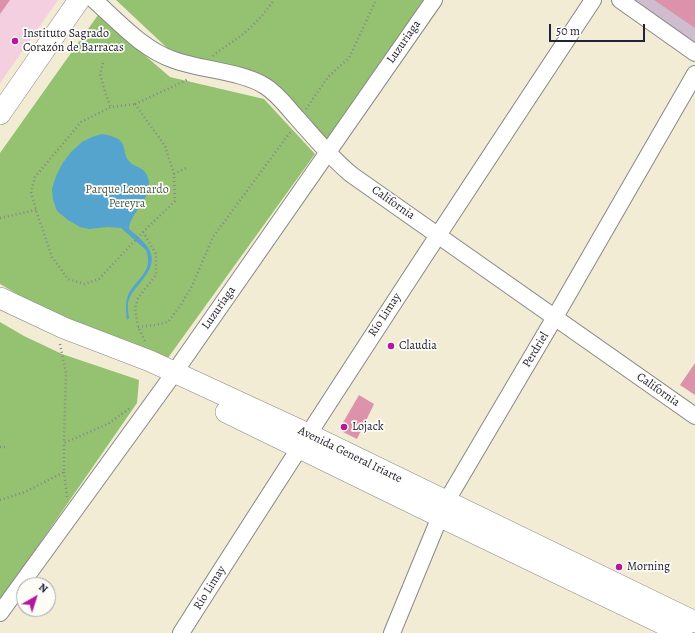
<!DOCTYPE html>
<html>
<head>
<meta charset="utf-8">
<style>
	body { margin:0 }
	#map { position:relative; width:695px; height:633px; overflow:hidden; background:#f2ecd5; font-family:Alegreya,serif }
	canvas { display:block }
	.north { position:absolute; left:16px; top:577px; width:40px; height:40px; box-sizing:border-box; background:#fdfcf7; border:1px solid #a5a5ac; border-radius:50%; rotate:39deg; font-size:11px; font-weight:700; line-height:16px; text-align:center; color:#22223b }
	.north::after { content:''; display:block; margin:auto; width:14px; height:18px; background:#b5179e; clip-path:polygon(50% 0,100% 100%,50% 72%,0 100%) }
	.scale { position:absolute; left:549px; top:24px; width:96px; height:18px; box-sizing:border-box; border:2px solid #22223b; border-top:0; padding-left:5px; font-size:12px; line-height:14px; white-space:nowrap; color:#22223b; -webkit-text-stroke:3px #fdfcf7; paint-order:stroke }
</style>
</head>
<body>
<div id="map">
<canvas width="695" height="633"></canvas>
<div class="north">N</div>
<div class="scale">50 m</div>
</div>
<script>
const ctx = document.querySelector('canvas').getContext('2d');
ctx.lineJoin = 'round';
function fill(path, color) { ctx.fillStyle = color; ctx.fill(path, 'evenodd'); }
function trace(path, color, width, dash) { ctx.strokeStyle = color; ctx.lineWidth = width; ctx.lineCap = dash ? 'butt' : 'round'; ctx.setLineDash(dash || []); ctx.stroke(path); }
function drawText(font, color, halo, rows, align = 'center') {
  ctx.font = font + ' Alegreya,serif'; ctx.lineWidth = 3.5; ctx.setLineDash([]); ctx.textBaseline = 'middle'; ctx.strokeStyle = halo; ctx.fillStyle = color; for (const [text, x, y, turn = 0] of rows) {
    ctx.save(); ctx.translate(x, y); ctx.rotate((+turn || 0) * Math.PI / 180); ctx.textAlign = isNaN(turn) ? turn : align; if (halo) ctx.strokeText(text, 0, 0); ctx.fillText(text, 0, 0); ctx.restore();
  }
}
fill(new Path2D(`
	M 0,0 L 58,0 L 0,83 Z`), '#f3cfe0');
fill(new Path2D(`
	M 624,0 L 695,0 L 695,50 Z`), '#cfbdcf');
fill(new Path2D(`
	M 116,0 L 426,0 L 327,142 L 275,84 L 180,60 Z
	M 98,15 L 170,77 L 264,99 L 315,154 L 165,362 L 39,307 L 0,284 L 0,153 Z
	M 0,322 L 24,336 L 62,354 L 139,380 L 137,403 L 0,601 Z`), '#94c271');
fill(new Path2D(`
	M 102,134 C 111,136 122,137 124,148 C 125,152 125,156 128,160 C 132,166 141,167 145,172 C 160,194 130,210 129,229 C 136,235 144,241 149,249 C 160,269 136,283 129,299 C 127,305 128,311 129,318 L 127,320 C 126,312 125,303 128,295 C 136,278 154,273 146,250 L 121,228 L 107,227 L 89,229 L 80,227 L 68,220 L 57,211 L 53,200 L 52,189 L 56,176 L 62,164 L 71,152 L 82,142 L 92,137 Z`), '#54a4ce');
fill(new Path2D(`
	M 0,0 L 10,0 L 0,14 Z
	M 654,0 L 695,0 L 695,28 Z
	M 695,363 L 695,395 L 680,385 Z
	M 359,395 L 374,404 L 357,439 L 343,432 L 341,426 Z`), '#dc92aa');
const minor = new Path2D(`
	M 94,0 C 119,22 142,49 174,60 C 201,70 241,71 265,86 C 278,94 287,107 297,118 C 315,138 331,158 352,175 L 695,416
	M 620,0 L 695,53
	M 0,613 L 167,383 L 434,0
	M 181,633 C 316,420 454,210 593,0
	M 392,633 L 446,502 L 555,317 L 695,74`);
const major = new Path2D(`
	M 0,114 L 79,0
	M 0,298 L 64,328 L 150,361 L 174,372 L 308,434 L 695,622
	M 226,412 L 439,516 L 682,633`);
trace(minor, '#8a8788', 18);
trace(major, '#8a8788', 22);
trace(new Path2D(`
	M 213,56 C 223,47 234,42 244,33 C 256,24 265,12 274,0
	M 103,63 L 100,74 L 106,95 L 111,107
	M 135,104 L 165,146 L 174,174 L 175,201 L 143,232 L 99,279 L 84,284 L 68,279 L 52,257 L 36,210 L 31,192 L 35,177 L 81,122 L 111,107 Z
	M 135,104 L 185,81 L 189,78
	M 306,109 L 328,77 L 349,58 L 376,0
	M 174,174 L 186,168
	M 0,218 L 36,210
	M 143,232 L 156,254 L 156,275 L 138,298 L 135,308 L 138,327 L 145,341
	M 138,327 L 156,325 L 168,322 L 180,306 L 192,286 L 213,237 L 291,131
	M 60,344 L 66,373 L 64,443
	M 0,447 L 7,447
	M 64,472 L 67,497
	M 0,500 L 25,492 L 64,472 L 64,443 L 108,424 L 131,407`), '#8a8788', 2.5, [1, 3]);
trace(minor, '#fff', 16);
trace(major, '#fff', 21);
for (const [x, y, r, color] of [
	[15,41,4,"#b5179e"],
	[391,346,4,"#b5179e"],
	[344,427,4,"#b5179e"],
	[619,567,4,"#b5179e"]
]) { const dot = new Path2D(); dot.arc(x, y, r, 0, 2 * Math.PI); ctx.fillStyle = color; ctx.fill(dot); trace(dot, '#fdfcf7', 1.5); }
drawText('12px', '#22223b', '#fdfcf7', [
	["Instituto Sagrado",23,34],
	["Corazón de Barracas",23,48],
	["Claudia",399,346],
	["Lojack",352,427],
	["Morning",627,567]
], 'left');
drawText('12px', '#22223b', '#fdfcf7', [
	["Luzuriaga",404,42,-55],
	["California",393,203,35],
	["Luzuriaga",219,308,-55],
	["Río Limay",385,315,-57],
	["Perdriel",536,350,-59],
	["California",658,390,35],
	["Avenida General Iriarte",350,455,26],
	["Río Limay",210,588,-58]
]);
drawText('12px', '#4a5a4e', '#fdfcf7', [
	["Parque Leonardo",127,190],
	["Pereyra",127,204]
]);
</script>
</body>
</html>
